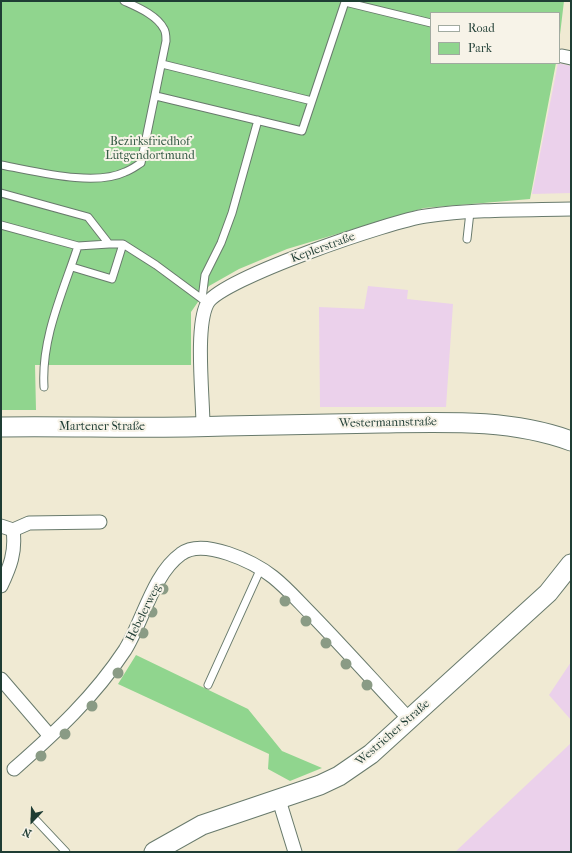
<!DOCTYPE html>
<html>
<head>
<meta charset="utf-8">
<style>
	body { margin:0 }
	#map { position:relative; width:572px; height:853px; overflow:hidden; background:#f0ead3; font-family:"IM FELL French Canon",serif }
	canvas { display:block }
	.frame { position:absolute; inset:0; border:2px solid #1f3d34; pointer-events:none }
	.legend { position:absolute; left:430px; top:12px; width:130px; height:52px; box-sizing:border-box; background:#f7f3e8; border:1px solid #a1aaa0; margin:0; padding:5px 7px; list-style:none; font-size:12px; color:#1f3d34 }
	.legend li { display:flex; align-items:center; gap:8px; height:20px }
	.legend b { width:20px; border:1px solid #a1aaa0 }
	.north { position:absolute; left:12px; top:801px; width:40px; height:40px; -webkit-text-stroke:3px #f7f3e8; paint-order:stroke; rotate:203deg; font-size:11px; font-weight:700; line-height:16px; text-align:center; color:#1f3d34 }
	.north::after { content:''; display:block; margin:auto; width:14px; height:18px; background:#1f3d34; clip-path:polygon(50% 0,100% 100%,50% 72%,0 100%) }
</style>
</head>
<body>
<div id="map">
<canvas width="572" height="853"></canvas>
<div class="frame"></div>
<ul class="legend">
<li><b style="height:5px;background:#fff"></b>Road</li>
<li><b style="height:11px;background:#90d58e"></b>Park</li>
</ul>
<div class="north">N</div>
</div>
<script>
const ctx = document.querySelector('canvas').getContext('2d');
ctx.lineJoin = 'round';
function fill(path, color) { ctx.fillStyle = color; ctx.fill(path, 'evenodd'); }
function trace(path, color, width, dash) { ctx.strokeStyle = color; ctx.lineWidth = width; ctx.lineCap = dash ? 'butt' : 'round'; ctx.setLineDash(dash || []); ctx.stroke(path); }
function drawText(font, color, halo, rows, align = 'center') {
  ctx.font = font + ' "IM FELL French Canon",serif'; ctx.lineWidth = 4; ctx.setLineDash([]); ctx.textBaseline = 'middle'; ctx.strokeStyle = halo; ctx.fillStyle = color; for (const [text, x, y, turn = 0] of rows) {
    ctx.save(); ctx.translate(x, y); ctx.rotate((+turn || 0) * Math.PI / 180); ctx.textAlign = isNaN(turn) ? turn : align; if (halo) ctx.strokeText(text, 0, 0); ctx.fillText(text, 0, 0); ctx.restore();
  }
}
fill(new Path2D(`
	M 558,63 L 571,66 L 571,193 L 532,194 Z
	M 368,286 L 408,290 L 407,299 L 453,304 L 446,407 L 320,407 L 319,307 L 364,309 Z
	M 571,662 L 571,720 L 549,695 Z
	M 571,743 L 571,852 L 455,852 Z`), '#ebd1eb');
fill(new Path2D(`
	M 1,1 L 564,1 L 559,43 L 559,13 L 431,13 L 431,63 L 556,63 L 530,199 L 424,208 L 287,249 L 239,269 L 209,286 L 191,312 L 191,365 L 35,365 L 36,410 L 1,410 Z
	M 136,655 L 248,709 L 282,751 L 322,768 L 290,781 L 268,769 L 269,754 L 118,684 Z`), '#90d58e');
const lane = new Path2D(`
	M 162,64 L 312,101
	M 156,96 L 302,131 L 345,2 L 431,23
	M 1,165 C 35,171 94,187 125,172 C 131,170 136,166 141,163 L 166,41 C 166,38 166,32 164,29 C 157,15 137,7 124,1
	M 1,193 L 88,217 L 109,244 L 123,244 L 156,265 L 202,299
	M 1,225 L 78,246 L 109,244
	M 467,239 L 470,212
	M 72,267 L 112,279 L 123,244
	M 202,299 L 205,275 L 221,243 L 232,213 L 258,120
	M 44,387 C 41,338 63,292 78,246
	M 208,685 L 261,568
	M 35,819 L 66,852`);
const street = new Path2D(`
	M 562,56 L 571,58
	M 203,426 C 203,397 195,328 207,304 C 219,279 394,220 426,216 C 474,209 523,210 571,209
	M 1,526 L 13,530 C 16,552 10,567 1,586
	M 13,530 L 29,523 L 100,522
	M 1,679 L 50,736
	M 14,769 C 56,732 94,697 125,650 C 143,621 153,574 181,554 C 203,537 254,562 273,577 C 287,588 299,602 312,615 C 345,649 377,685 409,719
	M 279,800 L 295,852`);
const secondary = new Path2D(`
	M 1,427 C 76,426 150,429 225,426 C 278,425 330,424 382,423 C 446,422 511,419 571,441
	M 154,852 L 202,825 L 320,785 L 339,776 L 371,754 L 548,593 L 571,564`);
trace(lane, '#687a6c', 9);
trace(street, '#687a6c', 15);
trace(secondary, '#687a6c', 21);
trace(lane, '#fff', 7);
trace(street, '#fff', 13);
trace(secondary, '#fff', 19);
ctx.fillStyle = '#8a9b85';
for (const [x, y] of [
	[163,589],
	[285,601],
	[152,612],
	[306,621],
	[143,633],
	[326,643],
	[346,664],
	[118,673],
	[367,685],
	[92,706],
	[65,734],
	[41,756]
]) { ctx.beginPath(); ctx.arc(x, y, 5.5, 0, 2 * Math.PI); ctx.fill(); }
drawText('12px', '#365b46', '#f7f3e8', [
	["Bezirksfriedhof",150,142],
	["Lütgendortmund",150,156]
]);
drawText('12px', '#1f3d34', '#f7f3e8', [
	["Keplerstraße",323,248,-20],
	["Westermannstraße",388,423,-1],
	["Martener Straße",102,427],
	["Hebelerweg",144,613,-63],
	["Westricher Straße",393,733,-41]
]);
</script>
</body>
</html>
